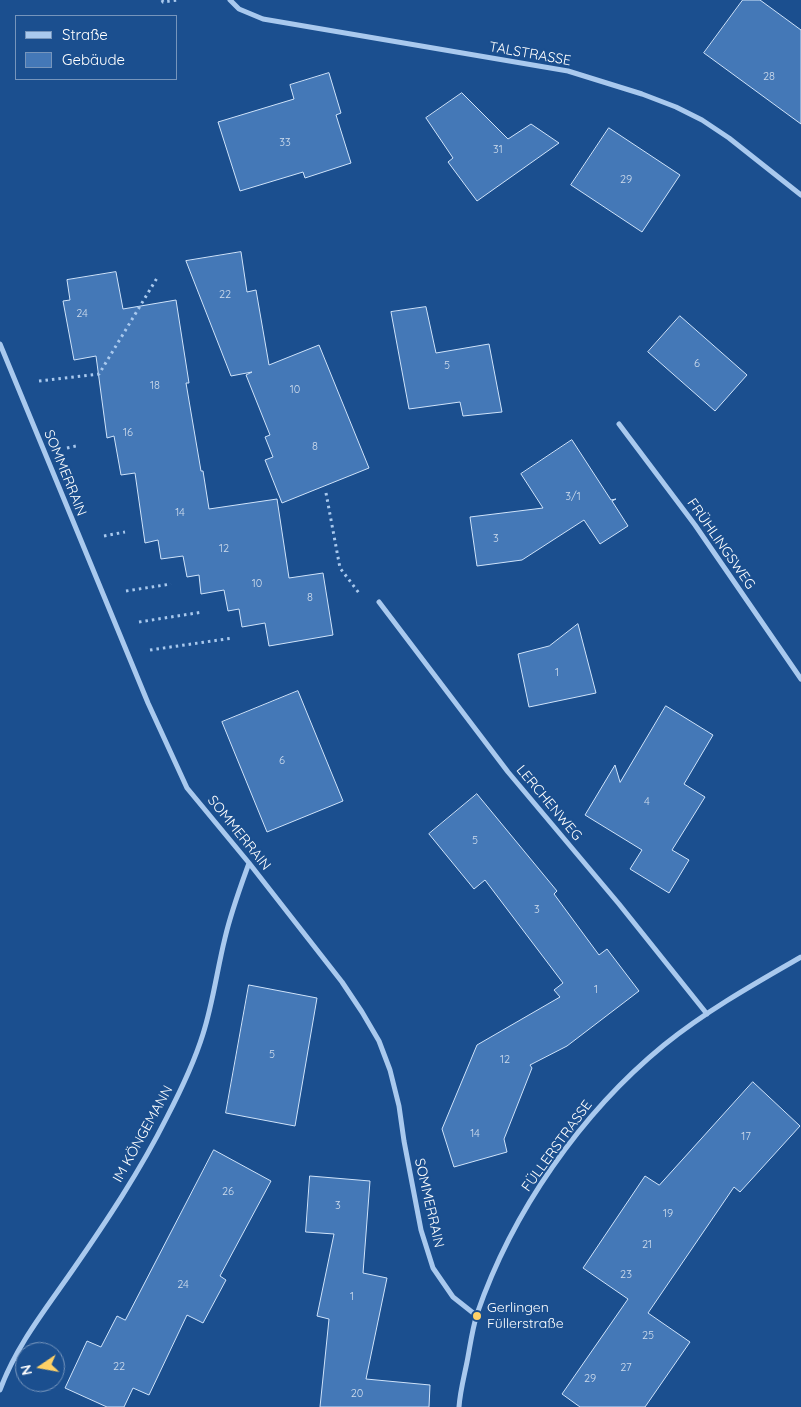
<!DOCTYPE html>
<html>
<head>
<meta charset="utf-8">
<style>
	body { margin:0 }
	#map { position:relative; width:801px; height:1407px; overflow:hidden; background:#1b4f8f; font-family:Quicksand,sans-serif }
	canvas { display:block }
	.legend { position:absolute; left:15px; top:15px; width:162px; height:65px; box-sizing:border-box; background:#1b4f8f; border:1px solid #7695bc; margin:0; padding:6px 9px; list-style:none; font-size:15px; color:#fff }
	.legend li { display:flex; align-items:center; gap:10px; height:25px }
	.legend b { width:25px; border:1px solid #7695bc }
	.north { position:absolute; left:15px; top:1342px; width:50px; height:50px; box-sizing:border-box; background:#1b4f8f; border:1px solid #7695bc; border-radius:50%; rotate:258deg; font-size:14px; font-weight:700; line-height:20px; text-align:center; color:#fff }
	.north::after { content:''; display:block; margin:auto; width:18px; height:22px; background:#ffd166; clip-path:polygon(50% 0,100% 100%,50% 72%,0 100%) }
</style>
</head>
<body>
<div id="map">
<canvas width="801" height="1407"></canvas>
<ul class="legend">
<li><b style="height:6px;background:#a9c9ee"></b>Straße</li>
<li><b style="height:14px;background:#4478b7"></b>Gebäude</li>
</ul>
<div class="north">N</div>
</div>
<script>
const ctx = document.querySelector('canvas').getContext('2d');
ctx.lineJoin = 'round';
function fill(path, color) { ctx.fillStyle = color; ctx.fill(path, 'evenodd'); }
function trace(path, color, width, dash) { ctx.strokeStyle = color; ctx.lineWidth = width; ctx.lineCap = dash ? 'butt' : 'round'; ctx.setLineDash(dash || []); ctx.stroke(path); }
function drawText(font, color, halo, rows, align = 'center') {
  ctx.font = font + ' Quicksand,sans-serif'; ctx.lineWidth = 4; ctx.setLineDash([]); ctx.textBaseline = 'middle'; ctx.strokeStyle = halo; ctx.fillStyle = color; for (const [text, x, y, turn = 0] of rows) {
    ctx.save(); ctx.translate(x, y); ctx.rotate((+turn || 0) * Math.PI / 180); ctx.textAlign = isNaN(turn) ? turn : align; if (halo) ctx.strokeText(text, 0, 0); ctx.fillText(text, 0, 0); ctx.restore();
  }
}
const building = new Path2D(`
	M 743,0 L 760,0 L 801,30 L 801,124 L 704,53 Z
	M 329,73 L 341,113 L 336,115 L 351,163 L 305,178 L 303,172 L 240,191 L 218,122 L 294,99 L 290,85 Z
	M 462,93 L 508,139 L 531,124 L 559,143 L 477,201 L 448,162 L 453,158 L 426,118 Z
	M 609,128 L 680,175 L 642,232 L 571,185 Z
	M 241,252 L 247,292 L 256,290 L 269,365 L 319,345 L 369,468 L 282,503 L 265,460 L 273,457 L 265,437 L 270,435 L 246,375 L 252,372 L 231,376 L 186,261 Z
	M 116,272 L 123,309 L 176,300 L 189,383 L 186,383 L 201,471 L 203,471 L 209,509 L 277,499 L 289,578 L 323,573 L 333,635 L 269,646 L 265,623 L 242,627 L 239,609 L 228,611 L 224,590 L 201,594 L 199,575 L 187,577 L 183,556 L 161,559 L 158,540 L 145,543 L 135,473 L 121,475 L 114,436 L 107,438 L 96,356 L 74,360 L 63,301 L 70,300 L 67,280 Z
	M 426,307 L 436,353 L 489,344 L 502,412 L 463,416 L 460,402 L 409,409 L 391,312 Z
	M 680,316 L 747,375 L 715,411 L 648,352 Z
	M 572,440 L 611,500 L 616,499 L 612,501 L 628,526 L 600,544 L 584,520 L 522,560 L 477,566 L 470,517 L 543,508 L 521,474 Z
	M 578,624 L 596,693 L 529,707 L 518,654 L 549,646 Z
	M 298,691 L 343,801 L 267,832 L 222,722 Z
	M 666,706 L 713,735 L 684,784 L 705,797 L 672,850 L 689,860 L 669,893 L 630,869 L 642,850 L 585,815 L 615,765 L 620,782 Z
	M 477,794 L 557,891 L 554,894 L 599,955 L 607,949 L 639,991 L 567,1046 L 530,1065 L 532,1068 L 504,1139 L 507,1152 L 454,1167 L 442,1129 L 477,1045 L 560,997 L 554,990 L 563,983 L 485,880 L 474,889 L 429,834 Z
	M 249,985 L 317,998 L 295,1126 L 226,1113 Z
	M 753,1082 L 800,1126 L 740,1192 L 734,1187 L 648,1313 L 690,1342 L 645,1407 L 580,1407 L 562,1394 L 628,1299 L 583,1268 L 645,1176 L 659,1185 Z
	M 214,1150 L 271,1181 L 220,1276 L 226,1280 L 203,1323 L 187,1315 L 149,1395 L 133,1388 L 124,1407 L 107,1407 L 65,1388 L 87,1341 L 101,1347 L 117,1316 L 125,1320 Z
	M 310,1176 L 370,1181 L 363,1273 L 387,1278 L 366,1379 L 430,1385 L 429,1407 L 320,1407 L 329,1319 L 317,1316 L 334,1234 L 306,1232 Z`);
fill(building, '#4478b7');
trace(building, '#cfe3fa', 1);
trace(new Path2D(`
	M 162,0 L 163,2 L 178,0
	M 39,381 L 99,374 L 157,278
	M 67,448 L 76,446
	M 326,493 L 340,568 L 359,593
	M 104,536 L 125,532
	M 126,591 L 171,584
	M 139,622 L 203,612
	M 150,650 L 233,638`), '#a9c9ee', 3, [2.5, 4]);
trace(new Path2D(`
	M 230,0 L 239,9 L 263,19 L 568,71 L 642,94 L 676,107 L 702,120 L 729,138 L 801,195
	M 0,344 L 148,703 L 187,788 L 249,863 L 342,982 L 362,1012 L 379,1041 L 390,1070 L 399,1106 L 404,1141 L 421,1230 L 433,1268 L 453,1297 L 477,1316
	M 619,424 L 695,525 L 801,679
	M 379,602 L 508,772 L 619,904 L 707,1014
	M 0,1390 C 16,1346 45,1310 72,1271 C 106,1222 140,1171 167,1117 C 181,1090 194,1063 203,1034 C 213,1003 217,970 225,938 C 231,912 240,888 249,863
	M 459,1407 C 460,1392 464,1377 467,1362 C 470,1347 472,1330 477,1314 C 512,1212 581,1113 664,1045 C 706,1011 754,984 801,957`), '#a9c9ee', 5);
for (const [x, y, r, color] of [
	[477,1316,5,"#ffd166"]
]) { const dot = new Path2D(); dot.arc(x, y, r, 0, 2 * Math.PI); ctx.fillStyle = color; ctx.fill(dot); trace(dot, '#1b4f8f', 2); }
drawText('11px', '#d0dded', null, [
	["28",769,77],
	["33",285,143],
	["31",498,150],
	["29",626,180],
	["22",225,295],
	["24",82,314],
	["6",697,364],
	["5",447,366],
	["18",155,386],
	["10",295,390],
	["16",128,433],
	["8",315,447],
	["3/1",573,497],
	["14",180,513],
	["3",496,539],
	["12",224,549],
	["10",257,584],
	["8",310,598],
	["1",557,673],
	["6",282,761],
	["4",647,802],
	["5",475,841],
	["3",537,910],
	["1",596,990],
	["5",272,1055],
	["12",505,1060],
	["14",475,1134],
	["17",746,1137],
	["26",228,1192],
	["3",338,1206],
	["19",668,1214],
	["21",647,1245],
	["23",626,1275],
	["24",183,1285],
	["1",352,1297],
	["25",648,1336],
	["22",119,1367],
	["27",626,1368],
	["29",590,1379],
	["20",357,1394]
]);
drawText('14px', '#fff', '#1b4f8f', [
	["TALSTRASSE",530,54,10],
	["SOMMERRAIN",65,473,68],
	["FRÜHLINGSWEG",721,544,55],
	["LERCHENWEG",549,803,50],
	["SOMMERRAIN",239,833,51],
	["IM KÖNGEMANN",143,1134,-61],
	["FÜLLERSTRASSE",557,1146,-54],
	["SOMMERRAIN",429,1203,77]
]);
drawText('14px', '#fff', '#1b4f8f', [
	["Gerlingen",487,1308],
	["Füllerstraße",487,1324]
], 'left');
</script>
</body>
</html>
